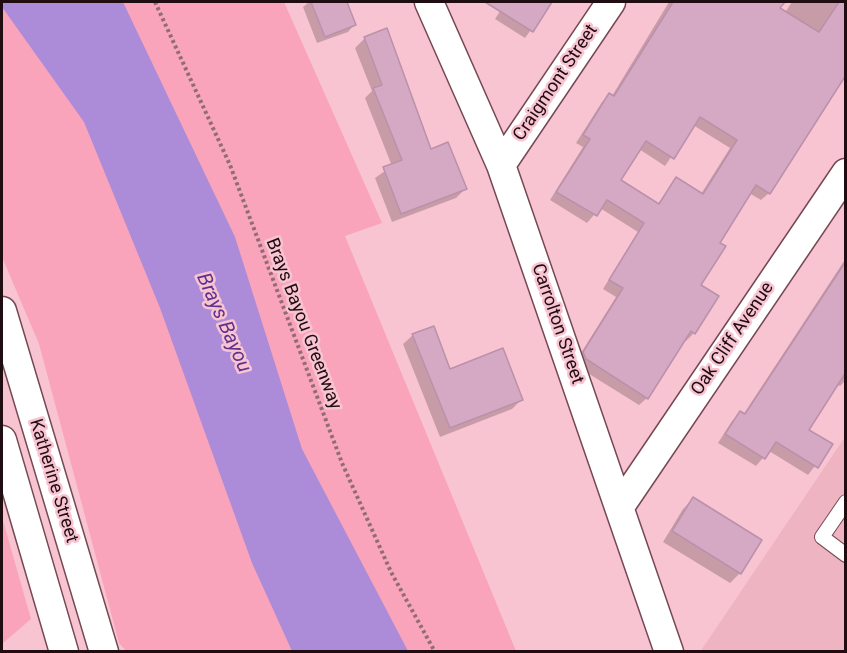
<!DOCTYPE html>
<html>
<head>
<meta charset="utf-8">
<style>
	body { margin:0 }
	#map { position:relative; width:847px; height:653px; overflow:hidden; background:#f9c4d1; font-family:Roboto,sans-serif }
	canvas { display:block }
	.frame { position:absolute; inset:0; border:3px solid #1f0d12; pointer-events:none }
</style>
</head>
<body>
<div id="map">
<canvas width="847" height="653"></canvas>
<div class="frame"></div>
</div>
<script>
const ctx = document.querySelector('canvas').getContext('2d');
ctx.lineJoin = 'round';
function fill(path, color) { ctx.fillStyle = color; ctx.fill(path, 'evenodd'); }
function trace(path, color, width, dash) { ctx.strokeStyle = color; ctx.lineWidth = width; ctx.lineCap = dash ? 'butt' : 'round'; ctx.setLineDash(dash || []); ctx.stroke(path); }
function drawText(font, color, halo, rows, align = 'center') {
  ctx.font = font + ' Roboto,sans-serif'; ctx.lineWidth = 5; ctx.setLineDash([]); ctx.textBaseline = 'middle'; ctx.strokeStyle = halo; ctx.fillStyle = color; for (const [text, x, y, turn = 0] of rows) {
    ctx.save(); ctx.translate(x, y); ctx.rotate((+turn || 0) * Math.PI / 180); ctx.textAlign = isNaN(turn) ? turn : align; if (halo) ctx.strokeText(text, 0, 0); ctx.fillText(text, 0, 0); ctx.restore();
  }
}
fill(new Path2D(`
	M 845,437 L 845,651 L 700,652 Z`), '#efb4c2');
fill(new Path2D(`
	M 2,2 L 284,2 L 382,223 L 345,236 L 516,651 L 127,652 L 119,643 L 39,344 L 2,257 Z
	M 2,517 L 31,619 L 2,644 Z`), '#f9a4ba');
fill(new Path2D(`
	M 2,2 L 123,2 L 235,237 L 302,449 L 408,651 L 292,651 L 252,563 L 160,308 L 84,122 L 2,7 Z`), '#ac8cd8');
fill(new Path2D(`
	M 309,2 L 345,2 L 354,25 L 348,32 L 317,43 L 303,7 Z
	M 506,2 L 551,2 L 525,38 L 495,19 Z
	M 669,2 L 771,2 L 786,11 L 792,2 L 846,2 L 846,73 L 769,193 L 761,200 L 749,193 L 718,243 L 699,286 L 694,333 L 686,341 L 684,339 L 647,398 L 639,405 L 578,367 L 576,361 L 616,297 L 603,289 L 638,232 L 600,208 L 587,223 L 550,200 L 583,147 L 576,143 L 602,102 L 609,95 L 612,96 ZM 693,125 L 730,148 L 701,194 L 676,179 L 657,205 L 619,180 L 639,149 L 665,166 Z
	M 386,30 L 430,151 L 465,189 L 456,198 L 392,222 L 375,178 L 392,166 L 365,98 L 372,91 L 355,48 L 364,39 Z
	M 846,258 L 846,380 L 840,386 L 836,384 L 807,430 L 831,445 L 808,475 L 769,451 L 756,466 L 718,443 L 732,421 L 740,413 L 743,415 Z
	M 413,335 L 449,371 L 521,400 L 512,409 L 440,437 L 403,344 Z
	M 693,499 L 740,573 L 730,583 L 663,542 L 683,509 Z`), '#0003');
const building = new Path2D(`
	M 311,2 L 347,2 L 356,25 L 325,37 Z
	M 485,2 L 552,2 L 533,32 Z
	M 673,2 L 785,2 L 780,8 L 819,32 L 839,2 L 846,2 L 846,75 L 770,194 L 756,185 L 720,243 L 726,246 L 701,285 L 719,296 L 695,334 L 691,331 L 648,399 L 586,359 L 583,352 L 623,288 L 609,280 L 644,223 L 607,200 L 597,216 L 556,192 L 590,139 L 583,135 L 609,93 L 614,96 ZM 700,117 L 737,140 L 703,194 L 676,177 L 659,204 L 621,180 L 646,141 L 674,159 Z
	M 387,28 L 431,149 L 448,142 L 467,189 L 401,214 L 383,167 L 402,160 L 373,88 L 382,85 L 364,37 Z
	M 846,261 L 846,372 L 809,430 L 833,444 L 818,468 L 776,442 L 765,459 L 725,434 L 740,411 L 745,414 Z
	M 434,326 L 450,369 L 503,348 L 523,400 L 450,428 L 412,334 Z
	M 693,497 L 762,540 L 741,574 L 672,531 Z`);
fill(building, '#d5a9c3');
trace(building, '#bb90aa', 1.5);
const lane = new Path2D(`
	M 846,502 L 822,537 L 846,555`);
const street = new Path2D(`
	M 429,2 L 501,165 L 669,652
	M 501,165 L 611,2
	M 2,311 L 104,652
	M 2,440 L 64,652
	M 621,505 L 846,173`);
trace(lane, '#754954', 16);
trace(street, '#754954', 31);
trace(new Path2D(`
	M 155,2 L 230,165 L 342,463 L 391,572 L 435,652`), '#906c75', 4, [3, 3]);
trace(lane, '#fff', 14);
trace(street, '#fff', 28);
drawText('18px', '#1f0d12', '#f9c4d1', [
	["Craigmont Street",556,83,-56],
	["Brays Bayou Greenway",303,324,69],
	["Carrolton Street",557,324,71],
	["Oak Cliff Avenue",733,339,-56],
	["Katherine Street",53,481,73]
]);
drawText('italic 20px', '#5d338c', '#f9c4d1', [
	["Brays Bayou",223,323,66]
]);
</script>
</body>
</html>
